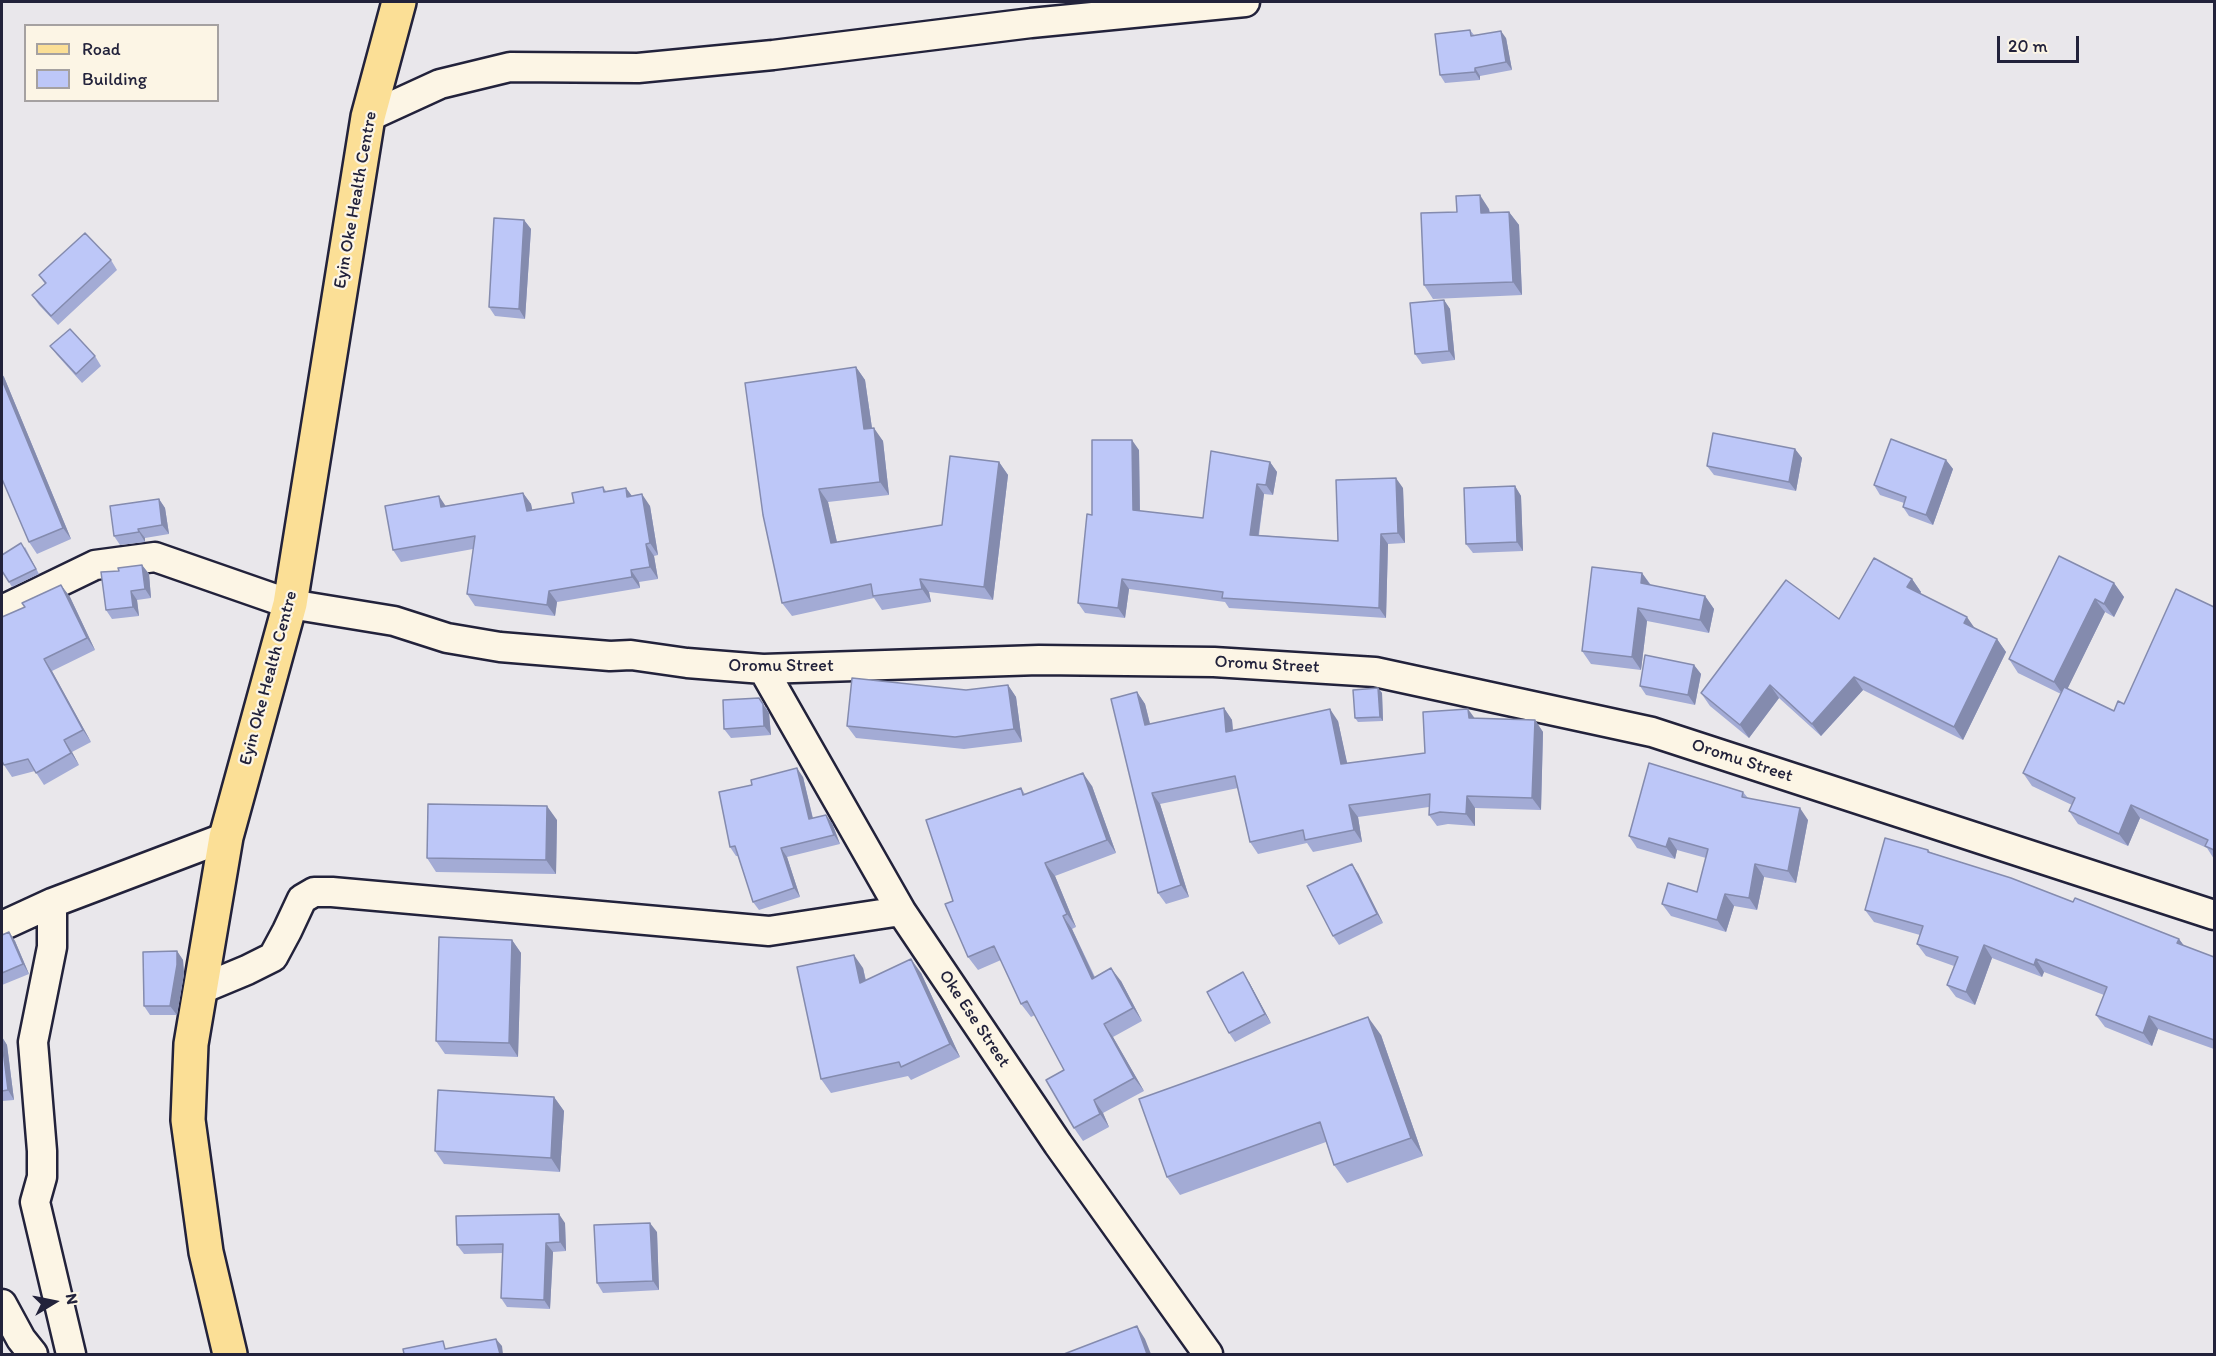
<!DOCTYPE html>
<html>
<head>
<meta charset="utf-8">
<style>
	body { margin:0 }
	#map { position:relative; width:2216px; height:1356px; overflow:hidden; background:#e9e7eb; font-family:Itim,sans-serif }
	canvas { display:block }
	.frame { position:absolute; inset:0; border:3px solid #22223b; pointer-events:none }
	.legend { position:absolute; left:24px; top:24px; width:195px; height:78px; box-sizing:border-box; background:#fcf5e5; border:2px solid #a5a1a1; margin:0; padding:8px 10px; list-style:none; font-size:18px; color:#22223b }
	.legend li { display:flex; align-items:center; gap:12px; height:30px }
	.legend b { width:30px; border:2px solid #a5a1a1 }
	.north { position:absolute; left:24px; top:1272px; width:60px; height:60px; -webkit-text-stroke:4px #fcf5e5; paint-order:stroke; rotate:80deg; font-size:16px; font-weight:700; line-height:24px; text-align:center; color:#22223b }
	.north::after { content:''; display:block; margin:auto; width:21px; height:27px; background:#22223b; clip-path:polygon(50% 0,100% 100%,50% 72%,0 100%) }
	.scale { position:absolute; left:1997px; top:36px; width:82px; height:27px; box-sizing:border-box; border:3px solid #22223b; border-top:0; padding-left:8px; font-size:18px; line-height:21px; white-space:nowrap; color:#22223b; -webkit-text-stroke:4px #fcf5e5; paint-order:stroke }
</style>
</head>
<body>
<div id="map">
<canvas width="2216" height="1356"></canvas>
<div class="frame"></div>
<ul class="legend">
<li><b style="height:8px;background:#fbdf96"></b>Road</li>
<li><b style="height:16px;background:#bdc7f8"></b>Building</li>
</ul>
<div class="north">N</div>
<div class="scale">20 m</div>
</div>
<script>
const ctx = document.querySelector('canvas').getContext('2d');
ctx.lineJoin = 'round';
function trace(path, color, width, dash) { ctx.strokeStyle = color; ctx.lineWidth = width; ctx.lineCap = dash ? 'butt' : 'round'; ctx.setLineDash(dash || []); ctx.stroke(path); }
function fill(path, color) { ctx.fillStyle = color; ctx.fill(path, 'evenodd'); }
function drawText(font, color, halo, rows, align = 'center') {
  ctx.font = font + ' Itim,sans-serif'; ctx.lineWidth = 4.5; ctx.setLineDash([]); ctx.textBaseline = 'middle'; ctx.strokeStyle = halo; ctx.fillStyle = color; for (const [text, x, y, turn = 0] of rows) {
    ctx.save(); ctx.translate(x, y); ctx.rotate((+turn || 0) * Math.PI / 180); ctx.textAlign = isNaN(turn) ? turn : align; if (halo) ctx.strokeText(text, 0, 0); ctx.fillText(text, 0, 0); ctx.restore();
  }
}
const minor = new Path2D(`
	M 368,117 L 440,84 L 510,67 L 638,68 L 773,55 L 1031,23 L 1245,2
	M 2,610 L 95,565 L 155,557 L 290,604 L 394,621 L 447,638 L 500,647 L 610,656 L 631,655 L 687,663 L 763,669 L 1039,660 L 1214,662 L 1375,672 L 1652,732 L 2214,915
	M 763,669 L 901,911 L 1058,1144 L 1208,1354
	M 52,903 L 52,947 L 33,1042 L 42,1151 L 42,1177 L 35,1202 L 71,1354
	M 2,926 L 52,903 L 226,837
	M 199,990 L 247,970 L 273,957 L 287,931 L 302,899 L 314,892 L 332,892 L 769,931 L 901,911
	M 2,1304 L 21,1339 L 33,1354`);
const primary = new Path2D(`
	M 230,1354 L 206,1252 L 188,1120 L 191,1044 L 226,837 L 290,604 L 368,117 L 399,2`);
trace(minor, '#22223b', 33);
trace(primary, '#22223b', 38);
trace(minor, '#fcf5e5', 28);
trace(primary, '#fbdf96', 33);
fill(new Path2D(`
	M 1470,30 L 1474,35 L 1506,38 L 1512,70 L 1480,76 L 1480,80 L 1445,83 L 1440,75 Z
	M 1489,209 L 1490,212 L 1509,212 L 1519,225 L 1522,295 L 1433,299 L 1424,285 L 1457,212 Z
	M 524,220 L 531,229 L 525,319 L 495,316 L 489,307 Z
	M 111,260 L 117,270 L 58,325 L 39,305 L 32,295 L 45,284 L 39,275 Z
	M 1444,300 L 1450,309 L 1455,360 L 1422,364 L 1415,354 Z
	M 50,346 L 95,356 L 101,366 L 82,383 L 57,355 Z
	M 856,367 L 865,380 L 872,428 L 883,441 L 889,495 L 828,502 L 837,542 L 942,525 L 999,462 L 1008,475 L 993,600 L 929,592 L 931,602 L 882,610 L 874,598 L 792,616 L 782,603 Z
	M 2,374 L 4,377 L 71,539 L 37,554 L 29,542 L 2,479 Z
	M 1795,449 L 1802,458 L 1796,491 L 1714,475 L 1707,466 Z
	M 1139,450 L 1140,511 L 1203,518 L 1270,462 L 1277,472 L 1273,495 L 1264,494 L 1259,535 L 1338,541 L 1403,488 L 1405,543 L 1388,544 L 1386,618 L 1229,608 L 1225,602 L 1129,589 L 1125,618 L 1085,613 L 1078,603 Z
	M 1946,460 L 1953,469 L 1933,525 L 1909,516 L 1903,507 L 1904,503 L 1880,495 L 1874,485 Z
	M 1515,486 L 1521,496 L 1523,551 L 1473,553 L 1466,544 Z
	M 603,487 L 606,491 L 626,488 L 632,496 L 650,506 L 658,555 L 654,556 L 658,579 L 639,582 L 640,588 L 557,602 L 555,616 L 475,606 L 467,594 L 473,549 L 401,562 L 393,550 L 446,506 L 523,493 L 531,504 L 532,510 L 574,503 Z
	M 159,499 L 165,508 L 169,534 L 145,538 L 145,542 L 120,545 L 114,536 Z
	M 25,547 L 39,574 L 12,587 L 2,571 Z
	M 142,565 L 149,574 L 151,598 L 137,600 L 139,616 L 112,619 L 106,610 L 119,571 Z
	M 1642,573 L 1651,585 L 1705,596 L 1714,609 L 1709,633 L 1647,621 L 1641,670 L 1591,664 L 1582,651 Z
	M 1912,579 L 1921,592 L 1920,593 L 1976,629 L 1997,639 L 2006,652 L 1963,740 L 1863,690 L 1821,736 L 1779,698 L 1749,738 L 1710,706 L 1701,693 L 1839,619 Z
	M 2114,583 L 2124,597 L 2114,617 L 2105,612 L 2067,689 L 2114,711 L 2124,704 L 2214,607 L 2214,859 L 2207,848 L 2140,818 L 2128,846 L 2078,824 L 2069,811 L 2072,805 L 2032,786 L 2023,773 L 2061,694 L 2018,673 L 2009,659 Z
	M 61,585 L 70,597 L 95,650 L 52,671 L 91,742 L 72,752 L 79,765 L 44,785 L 35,771 L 12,777 L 4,765 L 25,607 Z
	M 1694,665 L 1701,674 L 1695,705 L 1646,695 L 1640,686 Z
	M 1008,685 L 1016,697 L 1022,742 L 964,749 L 856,738 L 847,726 Z
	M 1378,688 L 1382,693 L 1383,721 L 1358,722 L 1355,718 Z
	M 1137,692 L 1145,704 L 1150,724 L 1224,708 L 1232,720 L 1233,731 L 1338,721 L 1347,764 L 1425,753 L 1475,719 L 1535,720 L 1543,732 L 1541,810 L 1475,808 L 1475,826 L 1448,824 L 1437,826 L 1429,815 L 1429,807 L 1358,817 L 1362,842 L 1313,852 L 1307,843 L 1258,854 L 1250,842 L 1238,788 L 1160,804 L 1189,897 L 1166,904 L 1158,893 Z
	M 766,707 L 769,713 L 771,735 L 731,738 L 724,729 Z
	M 803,777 L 813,818 L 832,823 L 840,844 L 787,857 L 800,897 L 759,910 L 753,902 L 738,856 L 736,856 L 730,847 L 752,785 Z
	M 1092,786 L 1116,853 L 1055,876 L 1076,927 L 1072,929 L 1095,977 L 1121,981 L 1142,1021 L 1113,1037 L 1144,1091 L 1103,1113 L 1109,1127 L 1083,1141 L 1074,1128 L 1064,1070 L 1035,1015 L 1031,1017 L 1021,1004 L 1001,960 L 978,970 L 968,957 L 953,901 L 1021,788 L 1025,794 Z
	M 1743,792 L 1748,798 L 1808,820 L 1796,883 L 1764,877 L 1757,910 L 1734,906 L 1726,932 L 1671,916 L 1662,904 L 1697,892 L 1706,858 L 1677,850 L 1675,859 L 1637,848 L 1629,836 Z
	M 557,820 L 556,874 L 436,872 L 427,858 Z
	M 1928,850 L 1930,852 L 2179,939 L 2184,946 L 2214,957 L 2214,1049 L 2158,1029 L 2152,1046 L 2105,1027 L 2096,1015 L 2104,995 L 2044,972 L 2042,977 L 1992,958 L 1975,1005 L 1956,997 L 1947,985 L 1954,966 L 1926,956 L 1917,944 L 1920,935 L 1874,922 L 1865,910 Z
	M 1358,873 L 1383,923 L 1339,945 L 1333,936 Z
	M 9,932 L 15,941 L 29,974 L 2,985 L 2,935 Z
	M 512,940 L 521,953 L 518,1057 L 445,1054 L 436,1041 Z
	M 177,951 L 183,960 L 184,974 L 177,1015 L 150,1015 L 144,1006 Z
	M 863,968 L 866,980 L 921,973 L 960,1057 L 911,1080 L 908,1076 L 831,1093 L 821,1079 Z
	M 1249,982 L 1271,1023 L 1235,1042 L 1229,1033 Z
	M 1381,1035 L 1423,1156 L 1347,1183 L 1334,1165 L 1326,1142 L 1180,1195 L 1167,1177 Z
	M 2,1037 L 7,1045 L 14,1100 L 2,1101 Z
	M 554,1097 L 564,1111 L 560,1172 L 444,1164 L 435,1151 Z
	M 565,1223 L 566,1251 L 553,1252 L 550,1309 L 507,1307 L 501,1298 L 503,1253 L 464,1254 L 457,1245 Z
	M 657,1232 L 659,1290 L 603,1293 L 597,1283 Z`), '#a3abd5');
fill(new Path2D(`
	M 1501,31 L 1506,38 L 1512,70 L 1506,62 Z
	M 1475,68 L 1480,76 L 1480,80 L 1475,72 Z
	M 1480,195 L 1489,209 L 1490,227 L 1481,213 Z
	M 1509,212 L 1519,225 L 1522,295 L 1513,282 Z
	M 524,220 L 531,229 L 525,319 L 519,309 Z
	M 1444,300 L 1450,309 L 1455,360 L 1449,351 Z
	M 856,367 L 865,380 L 874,442 L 864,429 Z
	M 2,374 L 4,377 L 71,539 L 63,528 L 2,380 Z
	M 874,428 L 883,441 L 889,495 L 880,482 Z
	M 1132,440 L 1139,450 L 1140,520 L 1133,510 Z
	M 1795,449 L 1802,458 L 1796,491 L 1789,482 Z
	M 1946,460 L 1953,469 L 1933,525 L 1926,515 Z
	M 999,462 L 1008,475 L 993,600 L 984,587 Z
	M 1270,462 L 1277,472 L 1273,495 L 1266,485 Z
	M 1396,478 L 1403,488 L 1405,543 L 1398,533 Z
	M 1257,484 L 1264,494 L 1257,545 L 1250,535 Z
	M 1515,486 L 1521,496 L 1523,551 L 1517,542 Z
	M 626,488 L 634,499 L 627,497 Z
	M 819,489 L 828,502 L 840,556 L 831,543 Z
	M 523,493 L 531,504 L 535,522 L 527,511 Z
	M 642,494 L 650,506 L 658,555 L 650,543 Z
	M 439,496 L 447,508 L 441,507 Z
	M 159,499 L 165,508 L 169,534 L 162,525 Z
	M 138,529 L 145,538 L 145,542 L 139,532 Z
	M 1381,534 L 1388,544 L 1386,618 L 1379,608 Z
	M 646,544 L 654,556 L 658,579 L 650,567 Z
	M 142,565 L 149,574 L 151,598 L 145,589 Z
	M 631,570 L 639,582 L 640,588 L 632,577 Z
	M 1642,573 L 1651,586 L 1641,583 Z
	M 920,579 L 929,592 L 931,602 L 922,589 Z
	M 1122,579 L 1129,589 L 1125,618 L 1118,608 Z
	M 1912,579 L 1921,592 L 1916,600 L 1907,587 Z
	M 2114,583 L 2124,597 L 2114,617 L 2104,604 Z
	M 61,585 L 70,597 L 95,650 L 87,638 Z
	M 131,591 L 137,600 L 139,616 L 133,607 Z
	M 549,591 L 557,602 L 555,616 L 547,605 Z
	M 1705,596 L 1714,609 L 1709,633 L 1700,620 Z
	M 2095,599 L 2105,612 L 2064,696 L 2054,682 Z
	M 1638,608 L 1647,621 L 1641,670 L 1632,657 Z
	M 1967,617 L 1976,630 L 1964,623 Z
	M 1997,639 L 2006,652 L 1963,740 L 1954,727 Z
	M 44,659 L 52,671 L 91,742 L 83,730 Z
	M 1694,665 L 1701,674 L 1695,705 L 1688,695 Z
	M 1854,677 L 1863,690 L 1821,736 L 1812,724 Z
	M 1008,685 L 1016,697 L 1022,742 L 1014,729 Z
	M 1770,685 L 1779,698 L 1749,738 L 1740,725 Z
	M 1378,688 L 1382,693 L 1383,721 L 1380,717 Z
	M 1137,692 L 1145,704 L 1153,736 L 1145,725 Z
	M 759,698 L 769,713 L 771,735 L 764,726 Z
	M 1224,708 L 1232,720 L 1234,744 L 1226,732 Z
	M 1330,709 L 1338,721 L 1350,776 L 1341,764 Z
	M 1468,709 L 1476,720 L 1469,718 Z
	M 1535,720 L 1543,732 L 1541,810 L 1532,798 Z
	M 64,740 L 72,752 L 79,765 L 71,753 Z
	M 797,768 L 803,777 L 815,828 L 809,819 Z
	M 1083,773 L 1092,786 L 1116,853 L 1107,840 Z
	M 1152,793 L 1160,804 L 1189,897 L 1181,885 Z
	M 1467,796 L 1475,808 L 1475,826 L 1466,814 Z
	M 1349,805 L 1358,817 L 1362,842 L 1354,830 Z
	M 2131,805 L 2140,818 L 2128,846 L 2119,834 Z
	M 547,806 L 557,820 L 556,874 L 546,860 Z
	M 1800,808 L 1808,820 L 1796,883 L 1788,871 Z
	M 826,815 L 832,823 L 840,844 L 834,835 Z
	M 1669,838 L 1677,850 L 1675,859 L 1666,847 Z
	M 781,848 L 787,857 L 800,897 L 794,888 Z
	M 1045,863 L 1055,876 L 1076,927 L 1067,914 Z
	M 1352,864 L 1358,873 L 1383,923 L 1377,914 Z
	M 1755,864 L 1764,877 L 1757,910 L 1749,898 Z
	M 1725,894 L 1734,906 L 1726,932 L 1717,920 Z
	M 1063,916 L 1072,929 L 1101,992 L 1092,979 Z
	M 9,932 L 15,941 L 29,974 L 23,964 Z
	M 2179,939 L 2188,951 L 2177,943 Z
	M 512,940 L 521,953 L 518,1057 L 509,1043 Z
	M 1984,945 L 1992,958 L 1975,1005 L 1966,992 Z
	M 177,951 L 183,960 L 184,974 L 177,1015 L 170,1006 Z
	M 854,955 L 863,968 L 869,997 L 860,983 Z
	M 911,959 L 921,973 L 960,1057 L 950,1044 Z
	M 2036,959 L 2044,972 L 2042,977 L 2034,965 Z
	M 1111,968 L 1121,981 L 1142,1021 L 1133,1008 Z
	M 1243,972 L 1249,982 L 1271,1023 L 1265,1014 Z
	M 2149,1016 L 2158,1029 L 2152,1046 L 2143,1033 Z
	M 1368,1017 L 1381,1035 L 1423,1156 L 1411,1138 Z
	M 1104,1024 L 1113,1037 L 1144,1091 L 1134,1078 Z
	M 2,1037 L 7,1045 L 14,1100 L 8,1090 Z
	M 554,1097 L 564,1111 L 560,1172 L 551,1158 Z
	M 1094,1100 L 1103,1113 L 1109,1127 L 1100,1114 Z
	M 559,1214 L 565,1223 L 566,1251 L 560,1242 Z
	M 650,1223 L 657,1232 L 659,1290 L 653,1281 Z
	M 546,1243 L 553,1252 L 550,1309 L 544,1300 Z
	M 1137,1326 L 1145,1339 L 1151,1354 L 1147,1354 Z
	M 496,1339 L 502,1346 L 503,1354 L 500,1354 Z`), '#848bae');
const building = new Path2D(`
	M 1470,30 L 1471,36 L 1501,31 L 1506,62 L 1475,68 L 1475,72 L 1440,75 L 1435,34 Z
	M 1480,195 L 1481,213 L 1509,212 L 1513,282 L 1424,285 L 1421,213 L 1457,212 L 1456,196 Z
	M 494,218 L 524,220 L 519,309 L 489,307 Z
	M 85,233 L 111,260 L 51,316 L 32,295 L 46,283 L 39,275 Z
	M 1444,300 L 1449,351 L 1415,354 L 1410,303 Z
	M 70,329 L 95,356 L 76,374 L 50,346 Z
	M 856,367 L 864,429 L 874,428 L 880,482 L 819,489 L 831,543 L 942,525 L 950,456 L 999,462 L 984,587 L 920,579 L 922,589 L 873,596 L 871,584 L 782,603 L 763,515 L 745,383 Z
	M 2,380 L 63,528 L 29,542 L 2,479 Z
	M 1713,433 L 1795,449 L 1789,482 L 1707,466 Z
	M 1891,439 L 1946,460 L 1926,515 L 1903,507 L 1906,497 L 1874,485 Z
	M 1092,440 L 1132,440 L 1133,510 L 1203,518 L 1211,451 L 1270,462 L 1266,485 L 1257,484 L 1250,535 L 1338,541 L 1336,480 L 1396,478 L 1398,533 L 1381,534 L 1379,608 L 1222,598 L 1223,592 L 1122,579 L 1118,608 L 1078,603 L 1087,514 L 1092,515 Z
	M 1515,486 L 1517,542 L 1466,544 L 1464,488 Z
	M 603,487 L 604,492 L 626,488 L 627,497 L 642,494 L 650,543 L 646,544 L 650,567 L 631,570 L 632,577 L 549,591 L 547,605 L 467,594 L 475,536 L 393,550 L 385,506 L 439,496 L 441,507 L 523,493 L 527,511 L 574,503 L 572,493 Z
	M 159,499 L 162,525 L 138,529 L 139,532 L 114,536 L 110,506 Z
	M 21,543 L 36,569 L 9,582 L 2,571 L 2,555 Z
	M 2059,556 L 2114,583 L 2104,604 L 2095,599 L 2054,682 L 2009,659 Z
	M 1874,558 L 1912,579 L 1907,587 L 1967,617 L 1964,623 L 1997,639 L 1954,727 L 1854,677 L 1812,724 L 1770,685 L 1740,725 L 1701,693 L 1786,580 L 1839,619 Z
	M 142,565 L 145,589 L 131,591 L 133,607 L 106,610 L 101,572 L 119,571 L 118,568 Z
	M 1592,567 L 1642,573 L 1641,583 L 1705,596 L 1700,620 L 1638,608 L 1632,657 L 1582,651 Z
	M 61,585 L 87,638 L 44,659 L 83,730 L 64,740 L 71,753 L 36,773 L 28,759 L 4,765 L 2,761 L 2,617 L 25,607 L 22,603 Z
	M 2176,589 L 2214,607 L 2214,850 L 2205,846 L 2208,840 L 2131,805 L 2119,834 L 2069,811 L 2075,798 L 2023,773 L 2064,687 L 2114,711 L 2118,701 L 2124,704 Z
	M 1645,655 L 1694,665 L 1688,695 L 1640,686 Z
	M 852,678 L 966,690 L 1008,685 L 1014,729 L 955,737 L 847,726 Z
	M 1378,688 L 1380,717 L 1355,718 L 1353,690 Z
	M 1137,692 L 1145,725 L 1224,708 L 1226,732 L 1330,709 L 1341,764 L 1425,753 L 1423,712 L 1468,709 L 1469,718 L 1535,720 L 1532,798 L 1467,796 L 1466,814 L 1440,812 L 1429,815 L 1430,794 L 1349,805 L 1354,830 L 1305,840 L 1303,830 L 1250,842 L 1235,776 L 1152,793 L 1181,885 L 1158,893 L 1111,699 Z
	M 759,698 L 763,704 L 764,726 L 724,729 L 723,700 Z
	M 1649,763 L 1743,792 L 1742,797 L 1800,808 L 1788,871 L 1755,864 L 1749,898 L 1725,894 L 1717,920 L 1662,904 L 1668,883 L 1697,892 L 1708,849 L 1669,838 L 1666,847 L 1629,836 Z
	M 797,768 L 809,819 L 826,815 L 834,835 L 781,848 L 794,888 L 753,902 L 735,846 L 730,847 L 719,792 L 752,785 L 751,780 Z
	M 1083,773 L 1107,840 L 1045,863 L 1067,914 L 1063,916 L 1092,979 L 1111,968 L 1133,1008 L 1104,1024 L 1134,1078 L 1094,1100 L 1100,1114 L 1074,1128 L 1046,1080 L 1064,1070 L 1027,1001 L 1021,1004 L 994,946 L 968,957 L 945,904 L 953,901 L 926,820 L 1021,788 L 1023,795 Z
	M 428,804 L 547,806 L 546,860 L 427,858 Z
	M 1885,838 L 1928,850 L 1928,852 L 2011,878 L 2073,902 L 2075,898 L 2179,939 L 2177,943 L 2214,957 L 2214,1040 L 2149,1016 L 2143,1033 L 2096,1015 L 2107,987 L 2036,959 L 2034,965 L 1984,945 L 1966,992 L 1947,985 L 1958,957 L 1917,944 L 1923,926 L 1865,910 Z
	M 1352,864 L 1377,914 L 1333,936 L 1307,886 Z
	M 9,932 L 23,964 L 2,973 L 2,935 Z
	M 439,937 L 512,940 L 509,1043 L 436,1041 Z
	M 177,951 L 177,965 L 170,1006 L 144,1006 L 143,952 Z
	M 854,955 L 860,983 L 911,959 L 950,1044 L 901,1067 L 899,1062 L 821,1079 L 797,967 Z
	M 1243,972 L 1265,1014 L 1229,1033 L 1207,992 Z
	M 1368,1017 L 1411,1138 L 1334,1165 L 1320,1122 L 1167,1177 L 1139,1099 Z
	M 2,1042 L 8,1090 L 2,1091 Z
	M 438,1090 L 554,1097 L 551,1158 L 435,1151 Z
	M 559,1214 L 560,1242 L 546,1243 L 544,1300 L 501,1298 L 503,1244 L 457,1245 L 456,1216 Z
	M 650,1223 L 653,1281 L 597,1283 L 594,1225 Z
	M 1137,1326 L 1147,1354 L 1064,1354 Z
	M 496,1339 L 500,1354 L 404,1354 L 403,1349 L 443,1341 L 445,1349 Z`);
fill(building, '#bdc7f8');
trace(building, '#848bae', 1.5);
drawText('18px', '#22223b', '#fcf5e5', [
	["Eyin Oke Health Centre",356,200,-80],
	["Oromu Street",1267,665,3],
	["Oromu Street",781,666],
	["Eyin Oke Health Centre",269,678,-75],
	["Oromu Street",1742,761,18],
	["Oke Ese Street",974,1019,56]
]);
</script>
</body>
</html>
